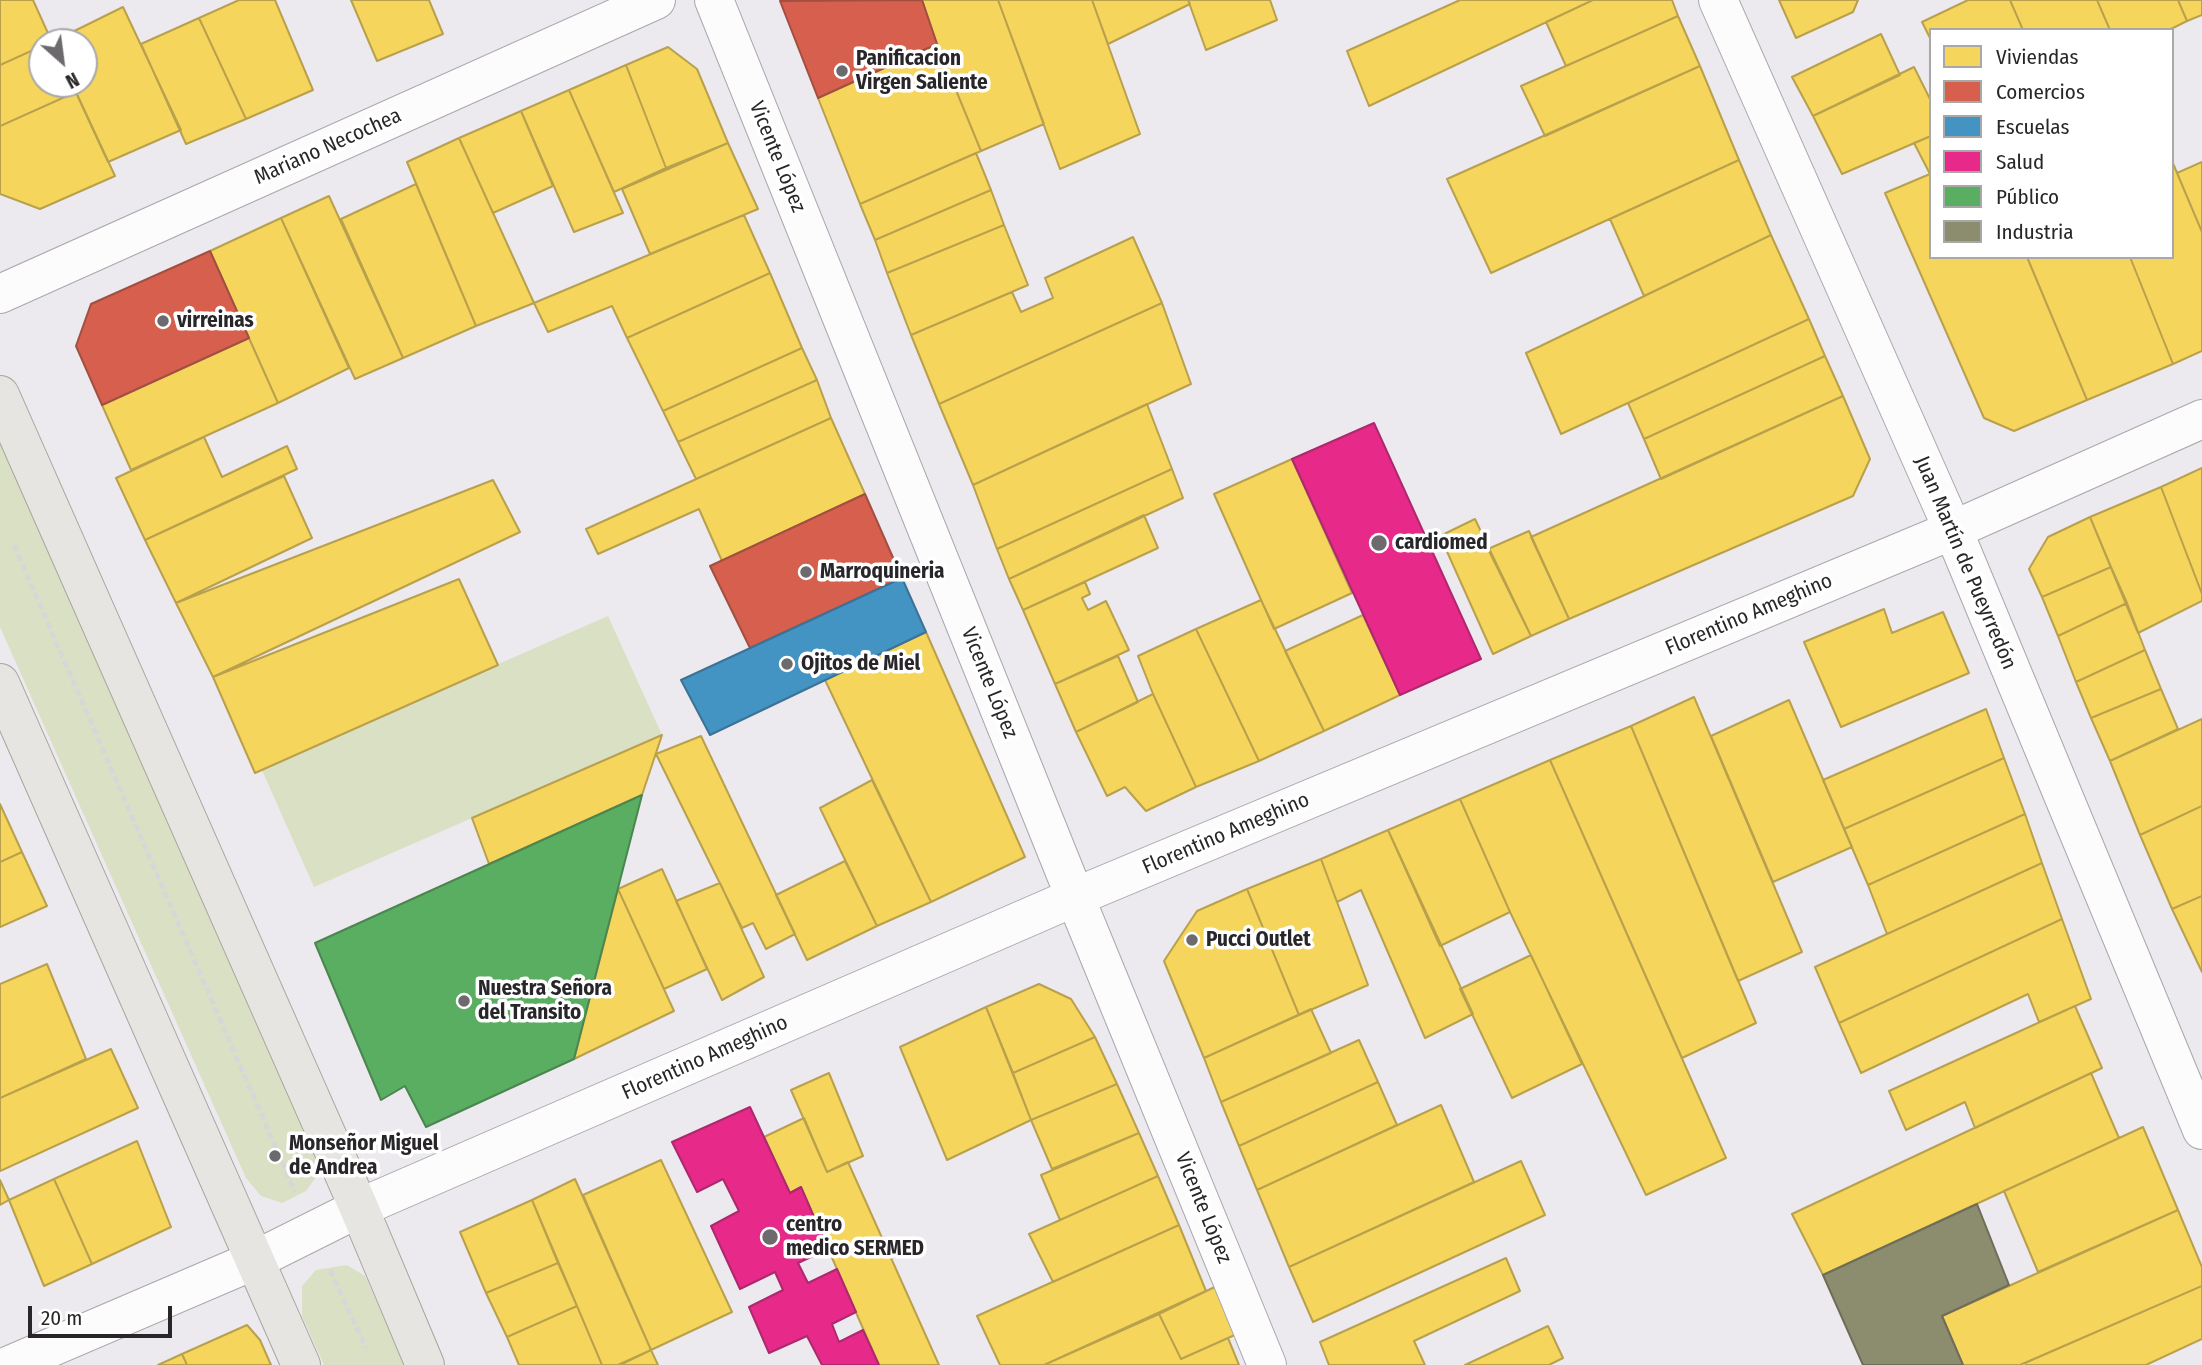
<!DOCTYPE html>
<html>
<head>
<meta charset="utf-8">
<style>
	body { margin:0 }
	#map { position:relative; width:2202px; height:1365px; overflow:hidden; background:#ece9ef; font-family:"Fira Sans Condensed",sans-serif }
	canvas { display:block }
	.legend { position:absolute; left:1929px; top:28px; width:245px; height:231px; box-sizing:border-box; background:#fff; border:2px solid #a9a8a9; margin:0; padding:9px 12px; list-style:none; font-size:21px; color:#282629 }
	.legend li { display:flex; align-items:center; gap:14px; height:35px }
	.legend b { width:35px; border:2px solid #a9a8a9 }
	.north { position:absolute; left:28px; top:28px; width:70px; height:70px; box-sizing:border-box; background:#fff; border:2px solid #a9a8a9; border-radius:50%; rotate:152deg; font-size:19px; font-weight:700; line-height:28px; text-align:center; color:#282629 }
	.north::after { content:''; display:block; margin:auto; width:24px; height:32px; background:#6d6a6e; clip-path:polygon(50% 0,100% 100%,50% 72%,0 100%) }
	.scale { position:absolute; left:28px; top:1306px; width:144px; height:32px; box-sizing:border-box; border:4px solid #282629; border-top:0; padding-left:9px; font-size:21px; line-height:24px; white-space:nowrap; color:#282629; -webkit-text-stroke:5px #fff; paint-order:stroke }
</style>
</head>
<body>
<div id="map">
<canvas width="2202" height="1365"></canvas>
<ul class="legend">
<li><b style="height:19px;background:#f6d55c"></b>Viviendas</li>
<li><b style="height:19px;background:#d6604d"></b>Comercios</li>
<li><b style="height:19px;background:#4393c3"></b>Escuelas</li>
<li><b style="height:19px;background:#e7298a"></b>Salud</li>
<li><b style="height:19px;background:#5aae61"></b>Público</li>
<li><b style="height:19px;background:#8c8c6e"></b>Industria</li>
</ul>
<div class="north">N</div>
<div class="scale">20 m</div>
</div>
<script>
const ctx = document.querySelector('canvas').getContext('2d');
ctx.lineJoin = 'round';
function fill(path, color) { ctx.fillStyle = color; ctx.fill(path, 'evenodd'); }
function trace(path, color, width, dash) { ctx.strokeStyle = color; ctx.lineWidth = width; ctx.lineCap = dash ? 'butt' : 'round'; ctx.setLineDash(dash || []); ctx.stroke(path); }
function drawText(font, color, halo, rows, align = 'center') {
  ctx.font = font + ' "Fira Sans Condensed",sans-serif'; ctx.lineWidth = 7; ctx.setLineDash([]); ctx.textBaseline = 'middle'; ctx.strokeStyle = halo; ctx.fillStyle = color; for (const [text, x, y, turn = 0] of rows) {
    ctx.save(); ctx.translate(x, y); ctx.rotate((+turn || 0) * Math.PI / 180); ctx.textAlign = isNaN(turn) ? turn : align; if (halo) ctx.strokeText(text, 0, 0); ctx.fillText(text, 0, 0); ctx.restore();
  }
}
fill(new Path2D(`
	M 0,436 L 314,1143 L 321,1170 L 306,1191 L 282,1203 L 261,1196 L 246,1178 L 0,627 Z
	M 608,616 L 662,735 L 314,887 L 261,768 Z
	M 347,1265 L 365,1276 L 405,1365 L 324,1365 L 302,1316 L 302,1286 L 316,1270 Z`), '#dae0c4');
const homes = new Path2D(`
	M 0,0 L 33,0 L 52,42 L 42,42 L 42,46 L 0,65 Z
	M 239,0 L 275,0 L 313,90 L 246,119 L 199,18 Z
	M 351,0 L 429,0 L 443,34 L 377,61 Z
	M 922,0 L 998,0 L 1044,124 L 981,151 L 937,44 Z
	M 998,0 L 1092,0 L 1140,134 L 1060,169 Z
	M 1092,0 L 1188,0 L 1190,4 L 1108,44 Z
	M 1188,0 L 1270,0 L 1277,20 L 1206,50 Z
	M 1460,0 L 1593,0 L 1369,106 L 1347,51 Z
	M 1593,0 L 1672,0 L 1678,16 L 1566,66 L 1546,22 Z
	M 1779,0 L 1858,0 L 1853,12 L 1796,38 Z
	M 1968,0 L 2010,0 L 2023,30 L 1931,30 L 1931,40 L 1922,22 Z
	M 2010,0 L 2097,0 L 2110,30 L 2023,30 Z
	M 2097,0 L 2178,0 L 2187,21 L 2169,30 L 2110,30 Z
	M 2178,0 L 2202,0 L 2202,15 L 2187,21 Z
	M 123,7 L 181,130 L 108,162 L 72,84 L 84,84 L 84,42 L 52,42 Z
	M 1678,16 L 1700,66 L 1545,136 L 1521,86 Z
	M 199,18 L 246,119 L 186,144 L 141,44 Z
	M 1881,34 L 1900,75 L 1813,116 L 1792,77 Z
	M 937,44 L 981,151 L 860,204 L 818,98 Z
	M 42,46 L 42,84 L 72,84 L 76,92 L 0,126 L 0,65 Z
	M 668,47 L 697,69 L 728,143 L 666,168 L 626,65 Z
	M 626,65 L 666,168 L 614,192 L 569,90 Z
	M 1700,66 L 1739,160 L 1491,273 L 1447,179 Z
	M 1914,67 L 1931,101 L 1931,136 L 1842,174 L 1813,116 Z
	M 569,90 L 623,213 L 574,232 L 521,111 Z
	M 76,92 L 115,176 L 40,209 L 0,194 L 0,126 Z
	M 521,111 L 553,186 L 493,213 L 459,138 Z
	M 1931,136 L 1931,257 L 2027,257 L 2087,400 L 2014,431 L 1984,418 L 1885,193 L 1930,174 L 1914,143 Z
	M 459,138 L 534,303 L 476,326 L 407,162 Z
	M 728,143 L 758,209 L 650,254 L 622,189 Z
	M 976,153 L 991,190 L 875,240 L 860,204 Z
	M 1739,160 L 1771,235 L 1644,296 L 1610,219 Z
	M 2172,161 L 2202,232 L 2202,351 L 2173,364 L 2130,257 L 2172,257 Z
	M 2202,162 L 2202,232 L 2177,173 Z
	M 416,184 L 476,326 L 403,358 L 341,219 Z
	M 991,190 L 1004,225 L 887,273 L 875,240 Z
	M 329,196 L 403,358 L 355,379 L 281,218 Z
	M 744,215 L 770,273 L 627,338 L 612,306 L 548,332 L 534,303 Z
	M 281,218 L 349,368 L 278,403 L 210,251 Z
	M 1004,225 L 1028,285 L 911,335 L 887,273 Z
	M 1771,235 L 1809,319 L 1561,434 L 1526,353 Z
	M 1133,237 L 1162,303 L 939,404 L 911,335 L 1012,292 L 1021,312 L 1053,298 L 1045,278 Z
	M 2027,257 L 2130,257 L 2173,364 L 2087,400 Z
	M 770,273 L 802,348 L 663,411 L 627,338 Z
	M 1162,303 L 1191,384 L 973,485 L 939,404 Z
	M 1809,319 L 1825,356 L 1644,439 L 1628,403 Z
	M 249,338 L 278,403 L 131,470 L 102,405 Z
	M 802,348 L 817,380 L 678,442 L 663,411 Z
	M 1825,356 L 1843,396 L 1661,479 L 1644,439 Z
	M 817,380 L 831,418 L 696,479 L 678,442 Z
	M 1843,396 L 1870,459 L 1853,496 L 1569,619 L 1531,537 Z
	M 1147,404 L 1172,469 L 997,549 L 973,485 Z
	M 831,418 L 865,494 L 722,561 L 699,509 L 598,554 L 586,529 Z
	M 204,437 L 222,477 L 287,446 L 297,469 L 145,540 L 116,478 Z
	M 1292,459 L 1352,593 L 1274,629 L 1214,494 Z
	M 2202,468 L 2202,594 L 2161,487 Z
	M 1172,469 L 1183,498 L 1009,579 L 997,549 Z
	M 284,476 L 312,538 L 176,603 L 145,540 Z
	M 493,480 L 520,532 L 213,677 L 176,603 Z
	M 2161,487 L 2202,594 L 2202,601 L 2138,633 L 2090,517 Z
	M 1144,515 L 1158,548 L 1023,610 L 1009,579 Z
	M 2090,517 L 2111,567 L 2042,597 L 2029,569 L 2048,537 Z
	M 1475,519 L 1531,636 L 1493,654 L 1440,536 Z
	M 1529,531 L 1569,619 L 1531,636 L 1488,549 Z
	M 2111,567 L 2127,603 L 2058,636 L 2042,597 Z
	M 459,579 L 498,665 L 255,773 L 213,677 Z
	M 1085,582 L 1090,594 L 1082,598 L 1088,610 L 1106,601 L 1129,650 L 1055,684 L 1023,610 Z
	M 1261,600 L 1324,731 L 1259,761 L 1196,629 Z
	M 2127,603 L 2145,650 L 2076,682 L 2058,636 Z
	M 1884,609 L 1892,633 L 1943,612 L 1969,673 L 1841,727 L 1804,642 Z
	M 1363,615 L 1400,695 L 1324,731 L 1285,651 Z
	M 1196,629 L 1259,761 L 1196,787 L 1153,694 L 1138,656 Z
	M 926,632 L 1025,857 L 931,902 L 825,680 Z
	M 2145,650 L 2161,689 L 2091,718 L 2076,682 Z
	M 1118,656 L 1138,702 L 1076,732 L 1055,684 Z
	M 2161,689 L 2178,729 L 2110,761 L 2091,718 Z
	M 1153,694 L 1196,787 L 1146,811 L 1125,787 L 1107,796 L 1076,732 Z
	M 1694,697 L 1802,952 L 1738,981 L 1631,726 Z
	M 1789,700 L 1852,847 L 1773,882 L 1711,736 Z
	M 1986,709 L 2004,758 L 1844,829 L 1823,780 Z
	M 2202,719 L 2202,806 L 2140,835 L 2110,761 Z
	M 1631,726 L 1756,1023 L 1682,1058 L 1550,760 Z
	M 662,735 L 642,795 L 489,864 L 472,818 Z
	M 701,736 L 795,934 L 766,949 L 753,923 L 742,928 L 656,754 Z
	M 2004,758 L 2025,814 L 1868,885 L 1844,829 Z
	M 1550,760 L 1726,1158 L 1646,1195 L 1510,912 L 1460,799 Z
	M 872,780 L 931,902 L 877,926 L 820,808 Z
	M 1460,799 L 1510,912 L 1440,946 L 1388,830 Z
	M 0,804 L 22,852 L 0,862 Z
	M 2202,806 L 2202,896 L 2172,909 L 2140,835 Z
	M 2025,814 L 2042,863 L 1887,934 L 1868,885 Z
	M 1388,830 L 1473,1014 L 1425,1038 L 1361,890 L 1337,902 L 1321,859 Z
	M 22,852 L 47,906 L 0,927 L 0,862 Z
	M 1321,859 L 1368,985 L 1299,1015 L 1247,889 Z
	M 845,861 L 877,926 L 807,960 L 776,895 Z
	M 2042,863 L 2062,919 L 1839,1023 L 1815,967 Z
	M 662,869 L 707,969 L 664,989 L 618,889 Z
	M 720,883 L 764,977 L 722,1000 L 676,901 Z
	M 618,889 L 674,1011 L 574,1059 Z
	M 1247,889 L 1299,1015 L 1204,1058 L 1164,961 L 1197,911 Z
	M 2202,896 L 2202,972 L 2172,909 Z
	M 2062,919 L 2091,999 L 2039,1022 L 2028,994 L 1861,1073 L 1839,1023 Z
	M 1531,955 L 1582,1064 L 1512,1098 L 1460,989 Z
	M 47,964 L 86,1059 L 0,1098 L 0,984 Z
	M 1039,984 L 1071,999 L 1095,1037 L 1013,1073 L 986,1007 Z
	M 2075,1006 L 2102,1068 L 1975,1128 L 1965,1102 L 1906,1130 L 1889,1091 Z
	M 986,1007 L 1031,1120 L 947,1160 L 900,1047 Z
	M 1311,1009 L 1331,1053 L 1221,1102 L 1204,1058 Z
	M 1095,1037 L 1117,1084 L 1031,1120 L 1013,1073 Z
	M 1359,1040 L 1378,1082 L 1239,1146 L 1221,1102 Z
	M 111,1049 L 138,1108 L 0,1171 L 0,1098 Z
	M 829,1073 L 863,1156 L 827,1172 L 791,1090 Z
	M 2091,1073 L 2119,1138 L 1823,1275 L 1792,1214 Z
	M 1378,1082 L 1397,1125 L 1257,1190 L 1239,1146 Z
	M 1117,1084 L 1139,1133 L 1052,1169 L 1031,1120 Z
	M 1441,1105 L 1474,1182 L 1289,1267 L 1257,1190 Z
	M 804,1118 L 827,1172 L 848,1162 L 939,1365 L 879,1365 L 801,1187 L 790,1193 L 764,1137 Z
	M 2143,1127 L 2178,1210 L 2038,1272 L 2004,1191 Z
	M 1139,1133 L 1158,1176 L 1060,1220 L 1041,1175 Z
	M 137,1141 L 171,1227 L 92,1264 L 54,1179 Z
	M 661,1160 L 732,1312 L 651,1350 L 583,1195 Z
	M 1521,1161 L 1545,1215 L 1313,1322 L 1289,1267 Z
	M 1158,1176 L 1179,1225 L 1053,1282 L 1029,1234 Z
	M 54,1179 L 92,1264 L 44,1286 L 9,1200 Z
	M 575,1179 L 651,1350 L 618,1365 L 602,1365 L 532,1200 Z
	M 0,1180 L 9,1200 L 0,1205 Z
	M 532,1200 L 558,1263 L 486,1293 L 460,1232 Z
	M 2178,1210 L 2202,1267 L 2202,1286 L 2020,1365 L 1963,1365 L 1942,1316 Z
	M 1179,1225 L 1206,1291 L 1044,1365 L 1000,1365 L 977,1316 Z
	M 1506,1258 L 1520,1291 L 1414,1341 L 1425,1365 L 1329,1365 L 1320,1342 Z
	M 558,1263 L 577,1306 L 507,1337 L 486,1293 Z
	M 1225,1282 L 1246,1330 L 1181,1359 L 1159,1314 Z
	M 2202,1286 L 2202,1339 L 2146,1365 L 2026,1365 L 2025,1363 Z
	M 577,1306 L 602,1365 L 519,1365 L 507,1337 Z
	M 1159,1314 L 1181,1359 L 1228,1338 L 1239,1365 L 1044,1365 Z
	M 247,1325 L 260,1340 L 271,1365 L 187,1365 L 182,1354 Z
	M 1548,1326 L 1563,1358 L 1549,1365 L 1465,1365 Z
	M 651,1350 L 658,1365 L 620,1365 Z
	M 182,1354 L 187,1365 L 158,1365 Z`);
fill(homes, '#f6d55c');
trace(homes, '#b8a04d', 2);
const shops = new Path2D(`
	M 922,0 L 937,44 L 818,98 L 780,1 Z
	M 210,251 L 249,338 L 102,405 L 76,346 L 91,304 Z
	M 865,494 L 902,578 L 750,648 L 710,566 Z`);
fill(shops, '#d6604d');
trace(shops, '#a24f42', 2);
const schools = new Path2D(`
	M 902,578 L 926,632 L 710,735 L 681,680 Z`);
fill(schools, '#4393c3');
trace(schools, '#3b7295', 2);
const health = new Path2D(`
	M 1374,423 L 1481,659 L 1400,695 L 1292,459 Z
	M 750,1107 L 790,1193 L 801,1187 L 828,1249 L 798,1263 L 808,1283 L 837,1269 L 856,1312 L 832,1324 L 839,1342 L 863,1330 L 879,1365 L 822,1365 L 807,1336 L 769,1353 L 749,1307 L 783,1290 L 775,1272 L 740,1289 L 711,1226 L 739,1211 L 723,1179 L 697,1192 L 672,1142 Z`);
fill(health, '#e7298a');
trace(health, '#ae286d', 2);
const public = new Path2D(`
	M 642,795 L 574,1059 L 426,1127 L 405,1086 L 381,1100 L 315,943 Z`);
fill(public, '#5aae61');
trace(public, '#4b8550', 2);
const industry = new Path2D(`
	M 1977,1204 L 2009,1285 L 1942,1316 L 1963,1365 L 1863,1365 L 1823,1275 Z`);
fill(industry, '#8c8c6e');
trace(industry, '#6e6d59', 2);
const minor = new Path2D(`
	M 714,0 L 1075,897 L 1267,1365
	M 1718,0 L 1953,530 L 2202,1130
	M 0,294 L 656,0
	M 10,1365 L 255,1260 L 359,1208 L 1075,897 L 1953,530 L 2202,419`);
const primary = new Path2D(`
	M 0,395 L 359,1208 L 425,1365
	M 0,683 L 301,1365`);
trace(minor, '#a9a7ab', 40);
trace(primary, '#a7a49e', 40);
trace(new Path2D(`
	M 14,545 L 295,1192
	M 330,1270 L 366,1348`), '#d7d6d8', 4.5, [7, 3.5]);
trace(minor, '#fcfcfd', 38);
trace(primary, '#e7e5e1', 38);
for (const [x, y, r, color] of [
	[842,71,7,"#6d6a6e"],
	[163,321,7,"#6d6a6e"],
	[1379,543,9,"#6d6a6e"],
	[806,572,7,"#6d6a6e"],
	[787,664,7,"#6d6a6e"],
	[1192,940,7,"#6d6a6e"],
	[464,1001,7,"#6d6a6e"],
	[275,1156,7,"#6d6a6e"],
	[770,1237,9,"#6d6a6e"]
]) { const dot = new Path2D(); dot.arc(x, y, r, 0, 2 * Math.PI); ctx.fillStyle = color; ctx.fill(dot); trace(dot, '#fff', 2.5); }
drawText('bold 21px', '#282629', '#fff', [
	["Panificacion",856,59],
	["Virgen Saliente",856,83],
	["virreinas",177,321],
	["cardiomed",1395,543],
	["Marroquineria",820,572],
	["Ojitos de Miel",801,664],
	["Pucci Outlet",1206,940],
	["Nuestra Señora",478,989],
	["del Transito",478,1013],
	["Monseñor Miguel",289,1144],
	["de Andrea",289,1168],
	["centro",786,1225],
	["medico SERMED",786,1249]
], 'left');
drawText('21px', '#282629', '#fff', [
	["Mariano Necochea",328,147,-24],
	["Vicente López",777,157,68],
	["Juan Martín de Pueyrredón",1965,563,67],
	["Florentino Ameghino",1749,615,-23],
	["Vicente López",989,683,68],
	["Florentino Ameghino",1226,834,-23],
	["Florentino Ameghino",705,1058,-24],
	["Vicente López",1203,1208,68]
]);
</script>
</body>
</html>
